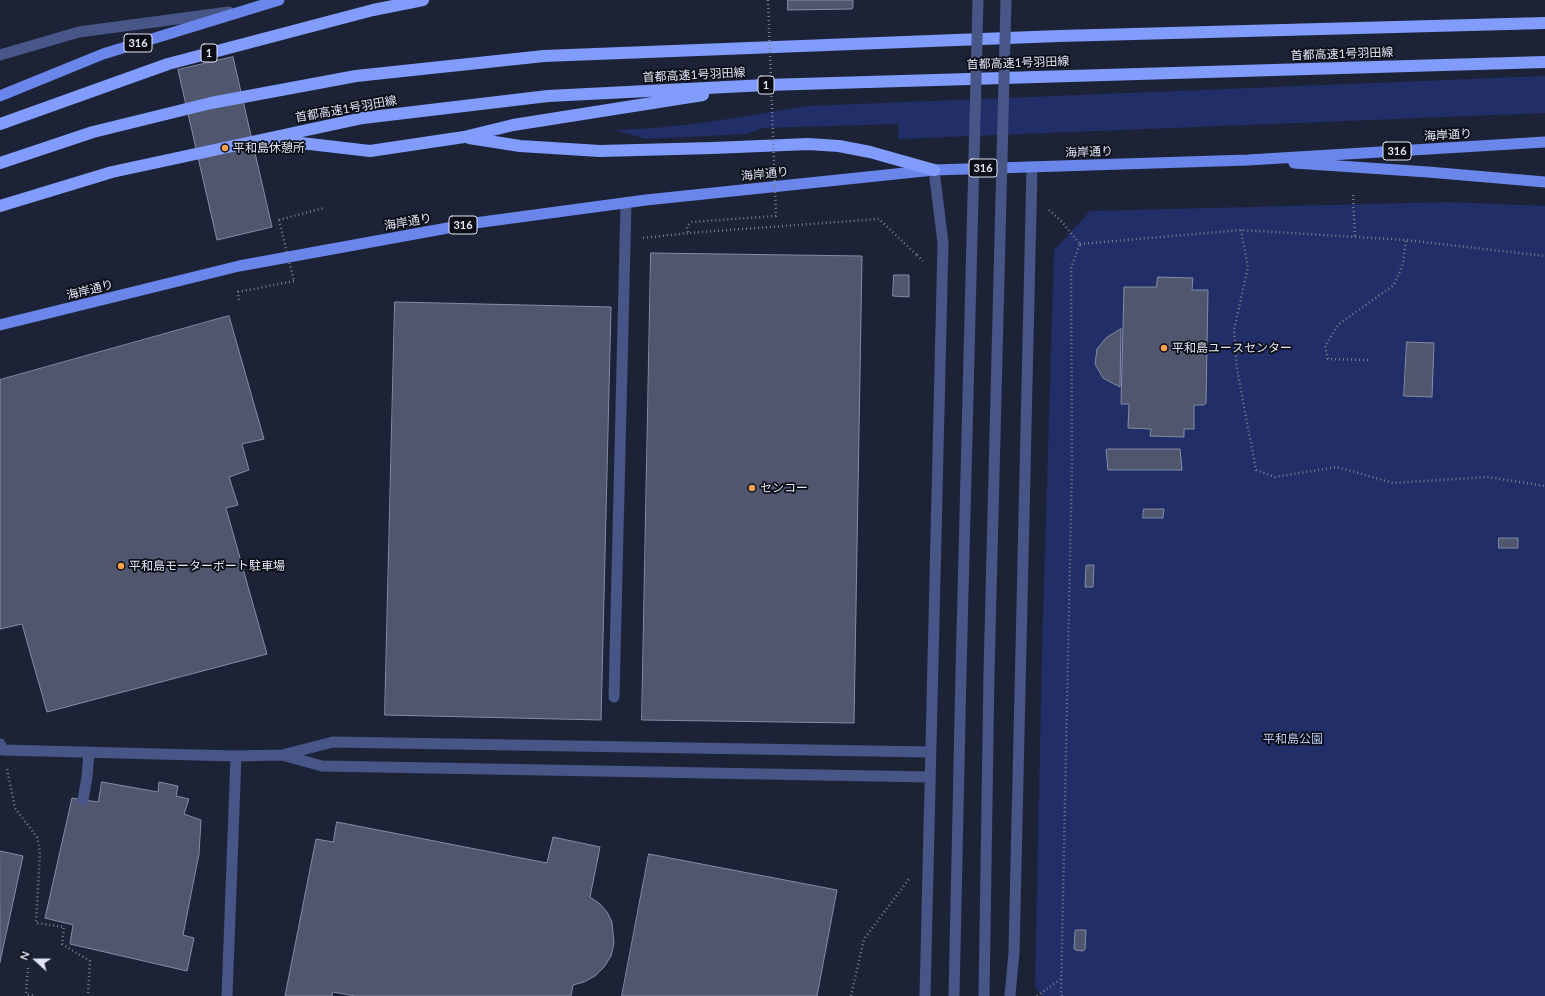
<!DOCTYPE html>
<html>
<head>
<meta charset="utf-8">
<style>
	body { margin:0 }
	#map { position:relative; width:1545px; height:996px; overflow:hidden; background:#1d2337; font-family:Lato,sans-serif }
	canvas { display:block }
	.north { position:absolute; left:16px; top:940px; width:40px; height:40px; -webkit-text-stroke:3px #0a0d16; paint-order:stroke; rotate:291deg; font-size:11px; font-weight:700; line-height:16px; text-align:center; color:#e3e7f5 }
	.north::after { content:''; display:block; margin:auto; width:14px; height:18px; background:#e3e7f5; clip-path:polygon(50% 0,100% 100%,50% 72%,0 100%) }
</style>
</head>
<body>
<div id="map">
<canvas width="1545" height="996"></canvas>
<div class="north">N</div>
</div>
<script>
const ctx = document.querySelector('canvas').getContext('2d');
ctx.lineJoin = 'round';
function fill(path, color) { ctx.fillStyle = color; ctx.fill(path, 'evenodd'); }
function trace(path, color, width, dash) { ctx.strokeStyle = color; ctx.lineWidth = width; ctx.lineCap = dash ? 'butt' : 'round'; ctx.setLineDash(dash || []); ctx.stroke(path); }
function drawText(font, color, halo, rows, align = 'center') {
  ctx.font = font + ' Lato,"Noto Sans JP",sans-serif'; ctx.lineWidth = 3.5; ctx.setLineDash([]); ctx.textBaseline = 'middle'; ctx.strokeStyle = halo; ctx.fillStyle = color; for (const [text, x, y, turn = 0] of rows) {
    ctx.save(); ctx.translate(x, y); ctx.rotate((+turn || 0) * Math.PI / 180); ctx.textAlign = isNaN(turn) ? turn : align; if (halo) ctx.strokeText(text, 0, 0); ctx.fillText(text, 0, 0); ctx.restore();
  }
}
fill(new Path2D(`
	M 1545,76 L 1545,113 L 898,139 L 899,124 L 763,128 L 746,134 L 646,139 L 615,130 C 680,129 744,116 808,106 Z
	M 1448,202 L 1545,206 L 1545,996 L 1042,996 L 1035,987 L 1042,651 L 1054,250 L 1090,211 Z`), '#212e68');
const building = new Path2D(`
	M 788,0 L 853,0 L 853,7 L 852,9 L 788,10 Z
	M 233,57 L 272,227 L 217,240 L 178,70 Z
	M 651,253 L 862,256 L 854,723 L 642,720 Z
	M 894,275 L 909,275 L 909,297 L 893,296 Z
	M 1158,277 L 1193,278 L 1192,290 L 1208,290 L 1206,403 L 1204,405 L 1194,405 L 1194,429 L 1184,429 L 1184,437 L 1150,436 L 1151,429 L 1128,428 L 1129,404 L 1121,404 L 1124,287 L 1156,287 Z
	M 395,302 L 611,307 L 601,720 L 385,715 Z
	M 229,316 L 264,439 L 242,444 L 249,470 L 229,477 L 238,505 L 226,508 L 267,654 L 47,712 L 22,624 L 0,629 L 0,380 Z
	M 1121,329 L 1120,387 L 1103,378 L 1095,364 L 1097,349 L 1106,338 Z
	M 1407,342 L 1434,343 L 1432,397 L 1404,396 Z
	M 1108,449 L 1180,449 L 1182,470 L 1108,470 L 1106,450 Z
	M 1144,509 L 1164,509 L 1163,518 L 1143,518 Z
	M 1499,538 L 1518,538 L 1518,548 L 1499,548 Z
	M 1088,565 L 1094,565 L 1093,587 L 1085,587 L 1086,566 Z
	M 102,782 L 158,792 L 159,782 L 178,786 L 176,796 L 189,799 L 184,814 L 201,820 L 199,854 L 183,935 L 194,938 L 187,971 L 70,944 L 73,925 L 45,918 L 72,798 L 98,802 Z
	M 337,822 L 547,863 L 553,837 L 600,847 L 590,897 L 600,904 L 607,912 L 612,922 L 614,943 L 611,956 L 604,967 L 595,976 L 584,982 L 573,985 L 571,996 L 355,996 L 333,992 L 332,996 L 285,996 L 316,839 L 333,842 Z
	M 0,851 L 23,856 L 0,962 Z
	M 649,854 L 837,890 L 817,996 L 622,996 Z
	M 1076,930 L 1086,930 L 1085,949 L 1083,951 L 1075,950 L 1074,948 L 1075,932 Z`);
fill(building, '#4f566e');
trace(building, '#848da6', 1);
trace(new Path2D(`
	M 1353,195 L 1355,237
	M 1049,210 L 1062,222 L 1080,244
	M 279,220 L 324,208
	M 1241,230 L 1248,267 L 1234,330 L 1237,369 L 1256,470 L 1275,477 L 1337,467 L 1393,483 L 1488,477 L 1545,486
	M 643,238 L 688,233
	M 1080,244 L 1241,230 L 1406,240 L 1545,256
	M 917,255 L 923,261
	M 239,300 L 238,292 L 294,281
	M 1368,360 L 1328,359 L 1325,346 L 1339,324 L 1394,285 L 1403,264 L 1406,240
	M 7,769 L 15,808 L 37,837 L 40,852 L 36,923 L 64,927 L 62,944 L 90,961 L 88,996
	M 28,968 L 26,994 L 35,996
	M 851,996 L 864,939 L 909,879
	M 1037,996 L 1061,979
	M 1062,996 L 1061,994 L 1072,463 L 1071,268 L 1080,244`), '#787e8f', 2.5, [1, 3]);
trace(new Path2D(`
	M 614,697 L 626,203
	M 83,800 L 87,777 L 89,753`), '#485687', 11);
trace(new Path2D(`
	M 0,55 L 79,32 L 229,12
	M 0,744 L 3,750 L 236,756 L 282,755 L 333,742 L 931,752
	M 282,755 L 322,766 L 930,777
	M 227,996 L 236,756
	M 925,996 L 943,243 L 934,170
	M 1010,996 L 1014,952 L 1032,167`), '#485687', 11);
trace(new Path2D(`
	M 954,996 L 961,672
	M 984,996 L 989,673`), '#485687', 11);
trace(new Path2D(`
	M 0,96 L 103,54 L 279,0
	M 1294,163 L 1428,172 L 1545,182
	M 0,325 L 239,266 L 475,223 L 646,200 L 934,170 L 1248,160 L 1545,142`), '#6b86eb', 11);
trace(new Path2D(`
	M 0,124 L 168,64 L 373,10 L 423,0
	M 469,138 L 520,146 L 600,151 L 713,148 L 808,144 L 839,146 L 870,152 L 934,170
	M 275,140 L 370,151 L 464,137 L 513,125 L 703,95
	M 0,163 L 93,132 L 211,103 L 356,76 L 544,56 L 1059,36 L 1545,23
	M 0,206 L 112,172 L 363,118 L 548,96 L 766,85 L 1545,62`), '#819cfd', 12);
trace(new Path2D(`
	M 768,0 L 776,216 L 692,222 L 687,226 L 688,233 L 879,219 L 917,255
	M 279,220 L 294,281`), '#787e8f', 2.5, [1, 3]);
trace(new Path2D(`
	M 961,672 L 978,0
	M 989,673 L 1006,0`), '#485687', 11);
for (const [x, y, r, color] of [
	[225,148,4,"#f9a04d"],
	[1164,348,4,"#f9a04d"],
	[752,488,4,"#f9a04d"],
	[121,566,4,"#f9a04d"]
]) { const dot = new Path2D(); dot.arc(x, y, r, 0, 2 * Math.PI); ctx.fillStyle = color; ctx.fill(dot); trace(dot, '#0a0d16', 1.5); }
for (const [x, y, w] of [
	[138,43,28],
	[209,53,16],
	[766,85,16],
	[1397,151,28],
	[983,168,28],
	[463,225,28]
]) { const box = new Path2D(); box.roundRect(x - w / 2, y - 9, w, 18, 3); ctx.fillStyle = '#0a0d16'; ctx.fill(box); trace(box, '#e3e7f5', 1); }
drawText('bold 11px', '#e3e7f5', null, [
	["316",138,43],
	["1",209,53],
	["1",766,85],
	["316",1397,151],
	["316",983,168],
	["316",463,225]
]);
drawText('12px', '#e3e7f5', '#0a0d16', [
	["首都高速1号羽田線",1342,54,-2],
	["首都高速1号羽田線",1018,63,-2],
	["首都高速1号羽田線",694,75,-3],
	["首都高速1号羽田線",346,109,-10],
	["海岸通り",1448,135,-3],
	["海岸通り",1089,152,-2],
	["海岸通り",765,174,-6],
	["海岸通り",408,222,-10],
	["海岸通り",90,290,-14]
]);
drawText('12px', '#e3e7f5', '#0a0d16', [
	["平和島休憩所",233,148],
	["平和島ユースセンター",1172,348],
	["センコー",760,488],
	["平和島モーターボート駐車場",129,566]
], 'left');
drawText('12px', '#bdcbf5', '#0a0d16', [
	["平和島公園",1293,739]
]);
</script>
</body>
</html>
